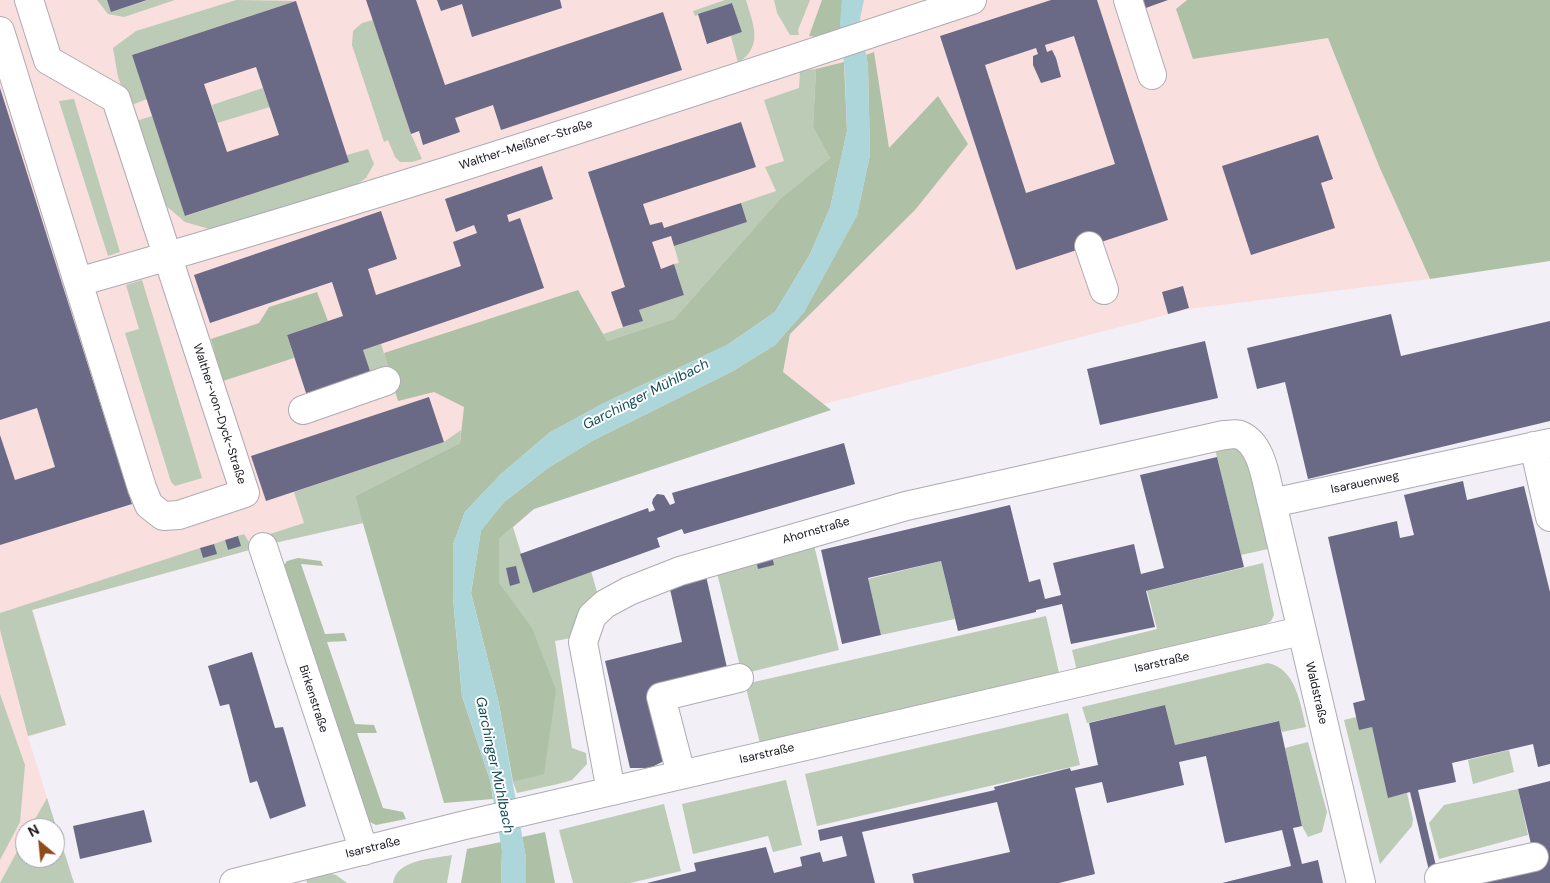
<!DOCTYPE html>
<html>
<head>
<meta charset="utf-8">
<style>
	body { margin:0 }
	#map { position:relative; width:1550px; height:883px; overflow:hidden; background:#f2eff7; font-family:"DM Sans",sans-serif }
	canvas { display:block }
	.north { position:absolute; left:15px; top:818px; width:50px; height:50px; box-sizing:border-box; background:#fefdff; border:1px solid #a2a1a3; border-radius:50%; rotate:332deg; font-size:14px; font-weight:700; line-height:20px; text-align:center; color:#171619 }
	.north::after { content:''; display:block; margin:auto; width:18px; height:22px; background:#8e4c19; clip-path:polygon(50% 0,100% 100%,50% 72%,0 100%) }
</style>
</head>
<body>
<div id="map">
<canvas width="1550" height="883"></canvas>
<div class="north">N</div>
</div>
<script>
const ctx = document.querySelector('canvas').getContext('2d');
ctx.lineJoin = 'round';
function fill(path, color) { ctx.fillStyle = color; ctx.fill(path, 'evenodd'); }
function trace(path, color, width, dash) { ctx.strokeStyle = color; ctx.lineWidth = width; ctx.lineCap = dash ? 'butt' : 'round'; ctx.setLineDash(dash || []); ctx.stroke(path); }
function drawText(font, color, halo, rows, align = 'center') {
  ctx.font = font + ' "DM Sans",sans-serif'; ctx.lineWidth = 4; ctx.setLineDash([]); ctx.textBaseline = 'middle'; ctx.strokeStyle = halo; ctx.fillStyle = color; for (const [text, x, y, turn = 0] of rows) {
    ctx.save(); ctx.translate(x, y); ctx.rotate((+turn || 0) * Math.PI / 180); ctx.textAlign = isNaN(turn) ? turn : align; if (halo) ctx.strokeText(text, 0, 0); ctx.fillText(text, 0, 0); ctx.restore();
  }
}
fill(new Path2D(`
	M 0,0 L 1323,0 L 1335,24 L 1430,279 L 1189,309 L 493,490 L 363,523 L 278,542 L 33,610 L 66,725 L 28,737 L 74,883 L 0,883 ZM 25,828 L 55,828 L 55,858 L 25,858 Z`), '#fadfdf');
fill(new Path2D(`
	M 97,0 L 107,0 L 111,12 L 148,0 L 175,0 L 124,17 L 108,14 Z
	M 236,0 L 296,1 L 132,55 L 147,99 L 129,106 L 118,77 L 113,48 L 136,31 Z
	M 725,0 L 746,0 C 753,24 764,46 738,63 L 731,36 L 742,32 L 732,3 L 695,16 L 693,11 Z
	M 774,0 L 810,0 L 798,30 L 799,35 L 790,35 L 777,13 Z
	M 373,20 L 411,134 L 422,159 L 412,162 L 400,162 L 395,157 L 388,140 L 384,142 L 352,45 L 353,31 L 362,23 Z
	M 816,69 L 813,127 L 830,158 L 780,199 L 674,319 L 607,341 L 603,334 L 642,321 L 639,310 L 684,295 L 674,264 L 679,263 L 674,246 L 747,222 L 741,203 L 776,191 L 765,167 L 784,161 L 764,100 L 799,88 L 800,71 Z
	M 263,88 L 270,107 L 217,123 L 212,105 Z
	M 74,99 L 120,252 L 108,256 L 59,101 Z
	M 152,116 L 186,216 L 348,162 L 347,155 L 368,149 L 374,164 L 366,178 L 357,184 L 213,230 L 185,222 L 164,204 L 136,121 Z
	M 142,280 L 202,478 L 175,486 L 171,482 L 125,333 L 139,329 L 126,285 Z
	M 381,344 L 391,376 L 371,375 L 363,350 Z
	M 461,430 L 460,443 L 355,496 L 363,523 L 270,544 L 267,535 L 304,523 L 294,492 L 444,442 Z
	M 1228,447 C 1239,449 1244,452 1249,463 L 1268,549 L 1241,555 L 1215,449 Z
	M 513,527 L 533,592 L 591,571 L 599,599 L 571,638 L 555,641 L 572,748 L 586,753 L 587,764 L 572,780 L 558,784 L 517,793 L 513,782 L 544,773 L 499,583 L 499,539 Z
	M 244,534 L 253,549 L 32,610 L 66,725 L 28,736 L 0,630 L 0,613 L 200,548 L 203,558 L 216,554 L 214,544 L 225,540 L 228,550 L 240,546 L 238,536 Z
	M 814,545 L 839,650 L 742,674 L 716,569 Z
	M 941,561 L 955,619 L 881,635 L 868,579 Z
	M 1263,563 L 1274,615 L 1271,621 L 1263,626 L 1077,671 L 1072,650 L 1157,629 L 1147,591 Z
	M 1046,616 L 1060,677 L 762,751 L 745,684 Z
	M 1268,663 C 1296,669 1300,703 1306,727 L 1282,732 L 1278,721 L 1175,745 L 1165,705 L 1087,723 L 1082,707 Z
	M 0,694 L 25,765 L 20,822 L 0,860 Z
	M 1068,713 L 1080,765 L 817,826 L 805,774 Z
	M 1356,717 L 1372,727 L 1389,797 L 1407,793 L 1413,819 L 1412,826 L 1380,864 L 1344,720 Z
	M 1308,742 L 1327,812 L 1322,832 L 1308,837 L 1302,826 L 1285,748 Z
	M 1509,750 L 1514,772 L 1473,784 L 1468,760 Z
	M 786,780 L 802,845 L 773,852 L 768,836 L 693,854 L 682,804 Z
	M 1518,789 L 1528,835 L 1439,859 L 1429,823 L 1444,805 Z
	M 47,798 L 74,883 L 0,883 L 25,837 L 25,858 L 55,858 L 55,828 L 30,828 Z
	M 664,804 L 681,871 L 630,883 L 573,883 L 559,830 Z
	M 452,855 L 447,883 L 393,883 C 397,859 432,859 452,855 Z
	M 323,872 L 336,875 L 347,883 L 307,883 L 305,875 Z`), '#bbcbb5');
fill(new Path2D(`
	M 822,0 L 842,0 L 841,30 L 820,37 L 809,36 Z
	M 1187,0 L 1550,0 L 1550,261 L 1430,279 L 1379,166 L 1328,38 L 1193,59 L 1176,9 Z
	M 874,52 L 889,148 L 938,96 L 968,144 L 915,210 L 790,334 L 783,372 L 831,410 L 534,509 L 499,539 L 499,583 L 532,628 L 556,690 L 544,774 L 513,782 L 499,704 L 471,593 L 481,530 L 504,502 L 548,468 L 592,441 L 733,371 L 775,345 L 804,312 L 857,215 L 870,155 L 868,66 L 866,55 Z
	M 844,62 L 847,131 L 830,208 L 810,254 L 775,312 L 727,345 L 602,404 L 549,433 L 501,474 L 465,512 L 453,545 L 453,598 L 462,696 L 490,780 L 493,799 L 444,803 L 355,496 L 460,443 L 464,407 L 434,392 L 398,401 L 384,353 L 578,290 L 607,341 L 674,319 L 780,199 L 830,158 L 813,127 L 816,69 Z
	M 317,292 L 328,321 L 287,335 L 294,358 L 223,381 L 211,339 L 259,323 L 269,307 Z
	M 298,558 L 321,561 L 323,566 L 301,564 L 325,634 L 344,633 L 347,641 L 327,642 L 355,724 L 374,725 L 377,733 L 357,733 L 383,808 L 403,812 L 406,819 L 376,825 L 368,821 L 282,568 L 287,561 Z
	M 545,832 L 555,883 L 526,883 L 526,858 L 522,837 Z
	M 501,842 L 502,851 L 501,883 L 461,883 L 467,849 Z`), '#aec1a6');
fill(new Path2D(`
	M 842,0 L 864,0 L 860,19 L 868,66 L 870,155 L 857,216 L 804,312 L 775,345 L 733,371 L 592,441 L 548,468 L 504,502 L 481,531 L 471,593 L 499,704 L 526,858 L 526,883 L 501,883 L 502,851 L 490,780 L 462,696 L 453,598 L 453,545 L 465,512 L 501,474 L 549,433 L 602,404 L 727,345 L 775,312 L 810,254 L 830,208 L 847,131 L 845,74 L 840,22 Z`), '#add6db');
fill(new Path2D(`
	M 107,0 L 147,0 L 111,12 Z
	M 366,0 L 416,0 L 445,85 L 663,12 L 682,70 L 501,130 L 493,105 L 455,118 L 460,132 L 423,145 L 419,131 L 411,134 Z
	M 437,0 L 560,0 L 562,8 L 472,37 L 462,4 L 441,11 Z
	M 1051,0 L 1097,0 L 1168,220 L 1016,270 L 940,36 ZM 1074,36 L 1115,164 L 1026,193 L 985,65 L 1036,48 L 1038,54 L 1033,56 L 1033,65 L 1041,83 L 1061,77 L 1056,58 L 1052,50 L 1047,52 L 1045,45 Z
	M 1140,0 L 1168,0 L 1143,9 Z
	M 296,1 L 349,162 L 185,216 L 132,55 ZM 256,67 L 279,135 L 227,152 L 204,84 Z
	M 732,3 L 742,32 L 707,44 L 698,14 Z
	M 0,88 L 132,504 L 0,545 L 0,435 L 15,480 L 55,467 L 37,408 L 0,420 Z
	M 741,122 L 756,167 L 643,204 L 650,225 L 662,222 L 664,228 L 741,203 L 747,222 L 674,246 L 671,236 L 652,242 L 661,269 L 674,264 L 684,295 L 639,310 L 643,321 L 623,327 L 611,292 L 625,287 L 588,172 Z
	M 1318,135 L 1333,179 L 1321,183 L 1335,228 L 1251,255 L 1222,166 Z
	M 542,166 L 553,199 L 507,215 L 509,222 L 520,218 L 544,288 L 363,350 L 371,374 L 307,396 L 287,335 L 343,316 L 332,282 L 210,323 L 194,275 L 381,211 L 397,259 L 368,269 L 376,295 L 461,266 L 453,242 L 477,233 L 474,225 L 456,232 L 445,199 Z
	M 1183,286 L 1189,308 L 1168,314 L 1162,292 Z
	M 1391,314 L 1401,356 L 1550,321 L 1550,421 L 1308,479 L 1285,382 L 1257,389 L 1247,348 Z
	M 1205,341 L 1218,398 L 1100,425 L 1087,369 Z
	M 429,397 L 444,442 L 266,501 L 251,456 Z
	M 844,443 L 855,484 L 684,534 L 682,529 L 657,538 L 660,547 L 533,593 L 520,554 L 648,508 L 649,512 L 655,510 L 652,503 L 653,499 L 657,494 L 664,495 L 670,505 L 675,503 L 672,493 Z
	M 1217,457 L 1244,567 L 1146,591 L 1155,627 L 1071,644 L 1062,604 L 1036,610 L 1036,612 L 958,631 L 941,561 L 868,578 L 881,635 L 842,644 L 821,550 L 1010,505 L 1029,582 L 1040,579 L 1045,599 L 1061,595 L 1053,563 L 1134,544 L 1141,574 L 1164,568 L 1140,475 Z
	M 1463,481 L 1467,500 L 1524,486 L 1550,592 L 1550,764 L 1538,767 L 1533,744 L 1452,763 L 1456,782 L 1418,790 L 1440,883 L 1432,883 L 1410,792 L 1388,798 L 1372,727 L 1359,730 L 1353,703 L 1365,700 L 1328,537 L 1397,521 L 1400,538 L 1414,535 L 1404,495 Z
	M 238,536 L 241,546 L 228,550 L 225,540 Z
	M 214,544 L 217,554 L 203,558 L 200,548 Z
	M 772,556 L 774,565 L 758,569 L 756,560 Z
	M 516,566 L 520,583 L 510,586 L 506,568 Z
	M 706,576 L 728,672 L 652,690 L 668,759 L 650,768 L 630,768 L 605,661 L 682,642 L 669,585 Z
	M 252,652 L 275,728 L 283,727 L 306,806 L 270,819 L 257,781 L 250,783 L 229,704 L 220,706 L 208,666 Z
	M 1165,705 L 1175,745 L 1279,721 L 1302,826 L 1293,828 L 1302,864 L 1318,860 L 1323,883 L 1222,883 L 1291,866 L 1282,830 L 1225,843 L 1206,756 L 1179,762 L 1184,785 L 1107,803 L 1102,782 L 1075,788 L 1095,874 L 1059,883 L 914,883 L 912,874 L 1010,852 L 997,802 L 862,832 L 875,883 L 647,883 L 696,871 L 694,863 L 766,847 L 774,873 L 802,866 L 800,857 L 820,852 L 823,862 L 847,856 L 842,836 L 820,841 L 818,830 L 995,790 L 994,787 L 1070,768 L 1071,771 L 1098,765 L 1089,723 Z
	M 1550,781 L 1550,883 L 1463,883 L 1536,865 L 1518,789 Z
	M 144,810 L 152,842 L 80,859 L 73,826 Z`), '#6b6a86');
const minor = new Path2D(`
	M 1128,0 L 1152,75
	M 0,31 L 142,488 L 149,505 L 163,516 L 179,515 L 245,493 L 116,99 L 48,60 L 29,0
	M 1089,246 L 1104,290
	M 78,282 C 379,197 676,98 972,0
	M 303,410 L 386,381
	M 1534,446 L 1550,517
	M 1272,503 L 1361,883
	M 263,547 L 364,851
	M 681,774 L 661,697 L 739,678
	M 611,791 L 583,642 L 592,616 L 605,604 L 629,591 L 680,571 L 906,506 L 1224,435 C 1229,435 1236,433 1240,435 C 1263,444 1266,482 1272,503 L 1550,443
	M 1439,878 L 1534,857
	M 234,883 L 461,826 L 1301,631`);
trace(minor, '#aeabb3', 30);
trace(minor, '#fff', 28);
drawText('12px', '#171619', '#fefdff', [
	["Walther-Meißner-Straße",526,145,-18],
	["Walther-von-Dyck-Straße",219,414,72],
	["Isarauenweg",1365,483,-12],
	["Ahornstraße",816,531,-16],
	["Isarstraße",1162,663,-13],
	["Waldstraße",1316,693,77],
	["Birkenstraße",313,699,72],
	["Isarstraße",767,754,-13],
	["Isarstraße",373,848,-14]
]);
drawText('italic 14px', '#124d53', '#fefdff', [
	["Garchinger Mühlbach",646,395,-27],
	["Garchinger Mühlbach",494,765,78]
]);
</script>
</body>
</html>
